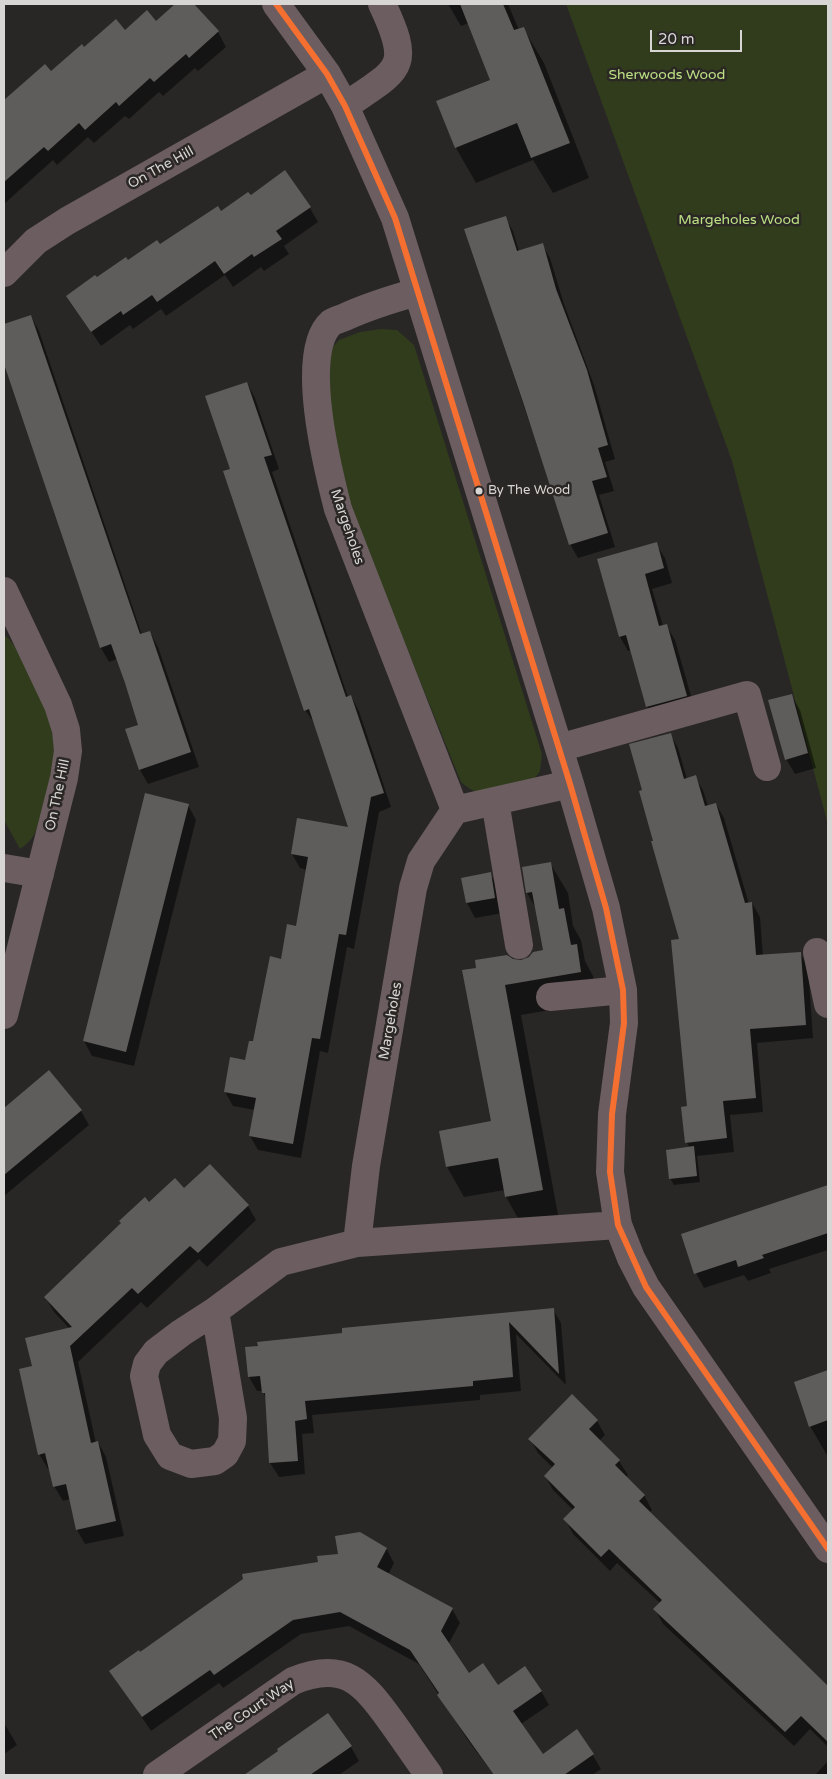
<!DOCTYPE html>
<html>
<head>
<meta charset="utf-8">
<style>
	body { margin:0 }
	#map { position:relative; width:832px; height:1779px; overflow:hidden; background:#292726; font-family:"Varela Round",sans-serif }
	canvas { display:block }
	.frame { position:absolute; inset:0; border:5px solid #d8d6d5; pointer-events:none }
	.scale { position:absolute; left:650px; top:30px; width:92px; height:22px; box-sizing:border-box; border:2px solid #d8d6d5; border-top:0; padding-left:6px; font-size:15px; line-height:18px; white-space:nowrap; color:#d8d6d5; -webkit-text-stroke:4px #2a2725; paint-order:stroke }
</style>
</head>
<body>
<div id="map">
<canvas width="832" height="1779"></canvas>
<div class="frame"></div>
<div class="scale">20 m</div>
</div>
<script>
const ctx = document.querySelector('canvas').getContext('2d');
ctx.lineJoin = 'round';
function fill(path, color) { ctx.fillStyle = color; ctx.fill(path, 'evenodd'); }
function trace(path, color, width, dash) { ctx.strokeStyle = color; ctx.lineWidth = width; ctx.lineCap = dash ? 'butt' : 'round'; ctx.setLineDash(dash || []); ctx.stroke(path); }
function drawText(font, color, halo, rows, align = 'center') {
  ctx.font = font + ' "Varela Round",sans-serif'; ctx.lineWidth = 5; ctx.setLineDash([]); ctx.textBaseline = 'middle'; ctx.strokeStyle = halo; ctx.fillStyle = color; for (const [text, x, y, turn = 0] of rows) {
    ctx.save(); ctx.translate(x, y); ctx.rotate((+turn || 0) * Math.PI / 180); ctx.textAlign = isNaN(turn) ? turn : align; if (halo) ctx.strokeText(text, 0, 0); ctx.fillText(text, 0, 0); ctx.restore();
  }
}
fill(new Path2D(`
	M 566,4 L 828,4 L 828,825 L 732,461 Z
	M 381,329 L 397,330 L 414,345 L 542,754 L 540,771 L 530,785 C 502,792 486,804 461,782 L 352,513 L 337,463 L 324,369 L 327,353 L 339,340 L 360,332 Z
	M 4,635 C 24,648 52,720 55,745 C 56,762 42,821 34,835 C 30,841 26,845 20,849 L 4,820 Z`), '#303c1c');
fill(new Path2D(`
	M 177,4 L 193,4 L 218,32 L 226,47 L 198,71 L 195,68 L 163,96 L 159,92 L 129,119 L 125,116 L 94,143 L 88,137 L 57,165 L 53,160 L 4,204 L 4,102 L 45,66 L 51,73 L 84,49 L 125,31 L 156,22 Z
	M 448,4 L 508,4 L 519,30 L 523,28 L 544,63 L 589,178 L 553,193 L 533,160 L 476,183 L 456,148 L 492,80 L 469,23 L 461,26 Z
	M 250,196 L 310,208 L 318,222 L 284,246 L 289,254 L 264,271 L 261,267 L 233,287 L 225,275 L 166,316 L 161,309 L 133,329 L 130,325 L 101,346 L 67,296 Z
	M 505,218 L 513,231 L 519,251 L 542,244 L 550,258 L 564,304 L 594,385 L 615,459 L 605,462 L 614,491 L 599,495 L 615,547 L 578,558 L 570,544 L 465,230 Z
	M 31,316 L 39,331 L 142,635 L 150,632 L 158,647 L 199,767 L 148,784 L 140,770 L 140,726 L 117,659 L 109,662 L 101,648 L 4,360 L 4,325 Z
	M 247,383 L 255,398 L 279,469 L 272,472 L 348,697 L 351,696 L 359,711 L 391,807 L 379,812 L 354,949 L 347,947 L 328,1053 L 320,1051 L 301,1158 L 258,1150 L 250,1136 L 255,1110 L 233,1106 L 225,1092 L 246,1061 L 297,927 L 307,870 L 300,868 L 292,854 L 350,829 L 315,724 L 305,710 L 231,470 Z
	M 656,544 L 665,558 L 672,583 L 652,589 L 663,626 L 666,625 L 675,640 L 695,710 L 656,721 L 647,707 L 631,650 L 628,651 L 620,637 Z
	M 791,695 L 800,710 L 816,768 L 795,774 L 786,759 Z
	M 670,734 L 678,748 L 687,779 L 695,777 L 703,790 L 708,806 L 716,804 L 724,818 L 749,904 L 752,903 L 760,917 L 763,956 L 800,953 L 808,967 L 813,1038 L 757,1043 L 763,1112 L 730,1115 L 734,1152 L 697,1156 L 700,1182 L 674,1185 L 670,1178 L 690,1148 L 687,1143 L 688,1107 L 681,940 L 654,842 L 644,791 Z
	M 188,805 L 196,820 L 134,1066 L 92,1056 L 84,1041 Z
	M 550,863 L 568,893 L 573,926 L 581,940 L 585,961 L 593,976 L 598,1002 L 521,1015 L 559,1220 L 523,1227 L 506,1197 L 505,1190 L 464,1197 L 447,1167 L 441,1132 L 492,1122 L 464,971 L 513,961 L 521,962 L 544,951 L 536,908 L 527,893 L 523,868 Z
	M 490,874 L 499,888 L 503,913 L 475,918 L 467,903 L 463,879 Z
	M 48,1072 L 81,1111 L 89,1125 L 4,1196 L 4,1110 Z
	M 828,1186 L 828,1250 L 769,1269 L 771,1273 L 748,1281 L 744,1275 L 704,1288 L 696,1273 L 682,1235 Z
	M 184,1190 L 248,1206 L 256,1220 L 207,1267 L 199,1259 L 147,1308 L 141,1302 L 78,1362 L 96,1443 L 98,1442 L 106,1457 L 124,1536 L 85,1544 L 77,1530 L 70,1499 L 63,1501 L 54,1486 L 50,1468 L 48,1469 L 39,1454 L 33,1367 L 70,1329 L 54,1312 L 45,1297 L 149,1204 Z
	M 553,1309 L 561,1323 L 566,1385 L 516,1334 L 521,1391 L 480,1395 L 480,1400 L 312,1415 L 314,1433 L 302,1434 L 305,1474 L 279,1477 L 270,1463 L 266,1399 L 263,1391 L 257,1391 L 249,1377 L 246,1348 Z
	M 828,1371 L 828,1457 L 810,1426 L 795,1383 Z
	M 597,1421 L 605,1435 L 599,1441 L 619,1461 L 628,1475 L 626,1477 L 644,1495 L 652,1510 L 649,1513 L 828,1687 L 828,1747 L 810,1729 L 794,1746 L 663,1624 L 655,1609 L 661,1604 L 617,1563 L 610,1571 L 573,1534 L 565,1519 L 573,1510 L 553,1490 L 545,1476 L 553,1468 L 538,1453 L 530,1439 Z
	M 386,1548 L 394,1563 L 388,1575 L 452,1609 L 460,1623 L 448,1645 L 469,1674 L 498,1686 L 541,1691 L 549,1705 L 521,1724 L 542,1755 L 585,1742 L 601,1769 L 592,1775 L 494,1775 L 467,1739 L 419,1664 L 349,1626 L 301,1634 L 223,1688 L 219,1683 L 151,1731 L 111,1671 L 139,1654 L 320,1563 Z
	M 4,1723 L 17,1745 L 4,1754 Z
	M 351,1747 L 359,1761 L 339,1775 L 248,1775 L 280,1752 Z
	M 828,1761 L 828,1775 L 815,1775 Z`), '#0007');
fill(new Path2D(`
	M 175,4 L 194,4 L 219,31 L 189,58 L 186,54 L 154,82 L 150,78 L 119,106 L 116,102 L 85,130 L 79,123 L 48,151 L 44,147 L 4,182 L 4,100 L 45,64 L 51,71 L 82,44 L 84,47 L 116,19 L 125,30 L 147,10 L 156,21 Z
	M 460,4 L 503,4 L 514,30 L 524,27 L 570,143 L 531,158 L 517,123 L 455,148 L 436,101 L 490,80 Z
	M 285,170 L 311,207 L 276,231 L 282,239 L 254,257 L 252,254 L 224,274 L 215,261 L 157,302 L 152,295 L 123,315 L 121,311 L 91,332 L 66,296 L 95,275 L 97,277 L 126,257 L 128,260 L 157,240 L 160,244 L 218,206 L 221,211 L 248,192 L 251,195 Z
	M 506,216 L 517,251 L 543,243 L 556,289 L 587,370 L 608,445 L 598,448 L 607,477 L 592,481 L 608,533 L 569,545 L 523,402 L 464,229 Z
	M 31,315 L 140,634 L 150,631 L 191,752 L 139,770 L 125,729 L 138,725 L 125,683 L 111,644 L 100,648 L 4,364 L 4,324 Z
	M 247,382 L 272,455 L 264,457 L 346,697 L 351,695 L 384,793 L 371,797 L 346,935 L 339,934 L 320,1039 L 312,1038 L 293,1144 L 249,1136 L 256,1098 L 224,1092 L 230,1057 L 245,1060 L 249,1041 L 253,1041 L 270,956 L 281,959 L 287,924 L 296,926 L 308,857 L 291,854 L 297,818 L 348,827 L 309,709 L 304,711 L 223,471 L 230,469 L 205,396 Z
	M 657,542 L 664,568 L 645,574 L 659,626 L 667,624 L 687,696 L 646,707 L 626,635 L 619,637 L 597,559 Z
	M 792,694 L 808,753 L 785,760 L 768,700 Z
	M 671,733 L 684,779 L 696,775 L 705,806 L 716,803 L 745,903 L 752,902 L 756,955 L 801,952 L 806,1025 L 750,1029 L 756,1098 L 723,1101 L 727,1138 L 685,1143 L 681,1107 L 687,1106 L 671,940 L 679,939 L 651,841 L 653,841 L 639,791 L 642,790 L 629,744 Z
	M 145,793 L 189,804 L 126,1052 L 83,1041 Z
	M 551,862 L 559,909 L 564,908 L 571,945 L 577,944 L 581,972 L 505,985 L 543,1190 L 505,1197 L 498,1158 L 446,1167 L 439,1131 L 491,1121 L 462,970 L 476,968 L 475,960 L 507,955 L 513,959 L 521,960 L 529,957 L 533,952 L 543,950 L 532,892 L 526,893 L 522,867 Z
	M 491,872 L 495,898 L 466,903 L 461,878 Z
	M 49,1070 L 82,1110 L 4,1175 L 4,1108 Z
	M 694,1146 L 697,1176 L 669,1179 L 666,1150 Z
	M 210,1164 L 249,1205 L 198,1253 L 190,1246 L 138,1294 L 132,1288 L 70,1346 L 91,1443 L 98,1441 L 116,1521 L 76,1530 L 66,1484 L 53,1487 L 45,1453 L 38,1455 L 19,1369 L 32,1366 L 25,1338 L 72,1327 L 44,1297 L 121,1223 L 119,1221 L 145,1197 L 149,1202 L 175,1178 L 184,1188 Z
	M 828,1185 L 828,1233 L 762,1255 L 764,1258 L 738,1267 L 736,1260 L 694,1274 L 681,1234 Z
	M 554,1308 L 559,1374 L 509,1322 L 513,1377 L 473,1381 L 473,1386 L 305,1401 L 307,1419 L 295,1421 L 298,1461 L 269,1463 L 265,1393 L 262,1393 L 260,1376 L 248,1377 L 245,1347 L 258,1346 L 257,1342 L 342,1333 L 342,1328 Z
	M 828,1370 L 828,1420 L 809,1427 L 794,1382 Z
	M 572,1394 L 598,1420 L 589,1429 L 620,1460 L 615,1465 L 645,1495 L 639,1501 L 828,1686 L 828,1742 L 801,1716 L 785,1732 L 653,1609 L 662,1600 L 609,1549 L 601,1557 L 563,1519 L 575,1507 L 544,1476 L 555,1464 L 528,1439 Z
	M 360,1532 L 387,1548 L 377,1567 L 453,1608 L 441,1631 L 469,1673 L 483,1663 L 498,1685 L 525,1666 L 542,1691 L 513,1711 L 543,1754 L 577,1729 L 594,1754 L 564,1775 L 494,1775 L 437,1695 L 439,1693 L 410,1650 L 340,1612 L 293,1620 L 214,1675 L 210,1670 L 142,1717 L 109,1671 L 139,1650 L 140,1652 L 243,1579 L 242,1574 L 318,1562 L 317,1556 L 338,1554 L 335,1536 Z
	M 328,1713 L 352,1746 L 310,1775 L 244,1775 L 278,1751 L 277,1749 Z`), '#5f5d5c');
trace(new Path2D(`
	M 276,4 L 327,74 L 345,106 L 395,218 L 570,784 L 606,908 L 623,990 L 624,1023 L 612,1114 L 610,1172 L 618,1225 L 631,1258 L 646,1287 L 828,1549
	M 345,106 C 399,69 413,69 382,4
	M 4,273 L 36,241 L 67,221 L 327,74
	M 4,591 L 58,705 L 66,730 L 68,751 L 64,778 L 4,1015
	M 559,748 L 747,695 L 767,767
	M 495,801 L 519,945
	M 455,810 L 570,784
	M 4,868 L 40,874
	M 817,952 L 828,1004
	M 550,997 L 623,990
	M 357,1243 L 366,1166 L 413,888 L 421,861 L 455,810 L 338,509 C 328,470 298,352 331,323 C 335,320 341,319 345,317 C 369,306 392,299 417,292
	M 215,1311 L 233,1418 L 232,1441 L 225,1454 L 215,1461 L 191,1464 L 170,1456 L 157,1435 L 144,1376 L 147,1364 L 156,1352 L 181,1333 L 215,1311 L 281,1262 L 357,1243 L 618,1225
	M 157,1775 L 293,1681 C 344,1660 363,1682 391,1721 C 404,1739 416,1757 429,1775`), '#6b5d60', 28);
trace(new Path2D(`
	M 276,4 L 327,74 L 345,106 L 395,218 L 570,784 L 606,908 L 623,990 L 624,1023 L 612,1114 L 610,1172 L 618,1225 L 646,1287 L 828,1549`), '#f46f30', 6);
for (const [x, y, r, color] of [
	[479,491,4.5,"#d8d6d5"]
]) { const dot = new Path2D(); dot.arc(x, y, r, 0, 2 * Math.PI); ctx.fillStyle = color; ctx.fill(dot); trace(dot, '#2a2725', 2); }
drawText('13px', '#d8d6d5', '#2a2725', [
	["By The Wood",488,491]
], 'left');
drawText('14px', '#bce083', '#2a2725', [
	["Sherwoods Wood",667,75],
	["Margeholes Wood",739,220]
]);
drawText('14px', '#d8d6d5', '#2a2725', [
	["On The Hill",161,168,-29],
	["Margeholes",347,527,71],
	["On The Hill",58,795,-78],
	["Margeholes",391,1021,-80],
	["The Court Way",252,1710,-34]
]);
</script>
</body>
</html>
